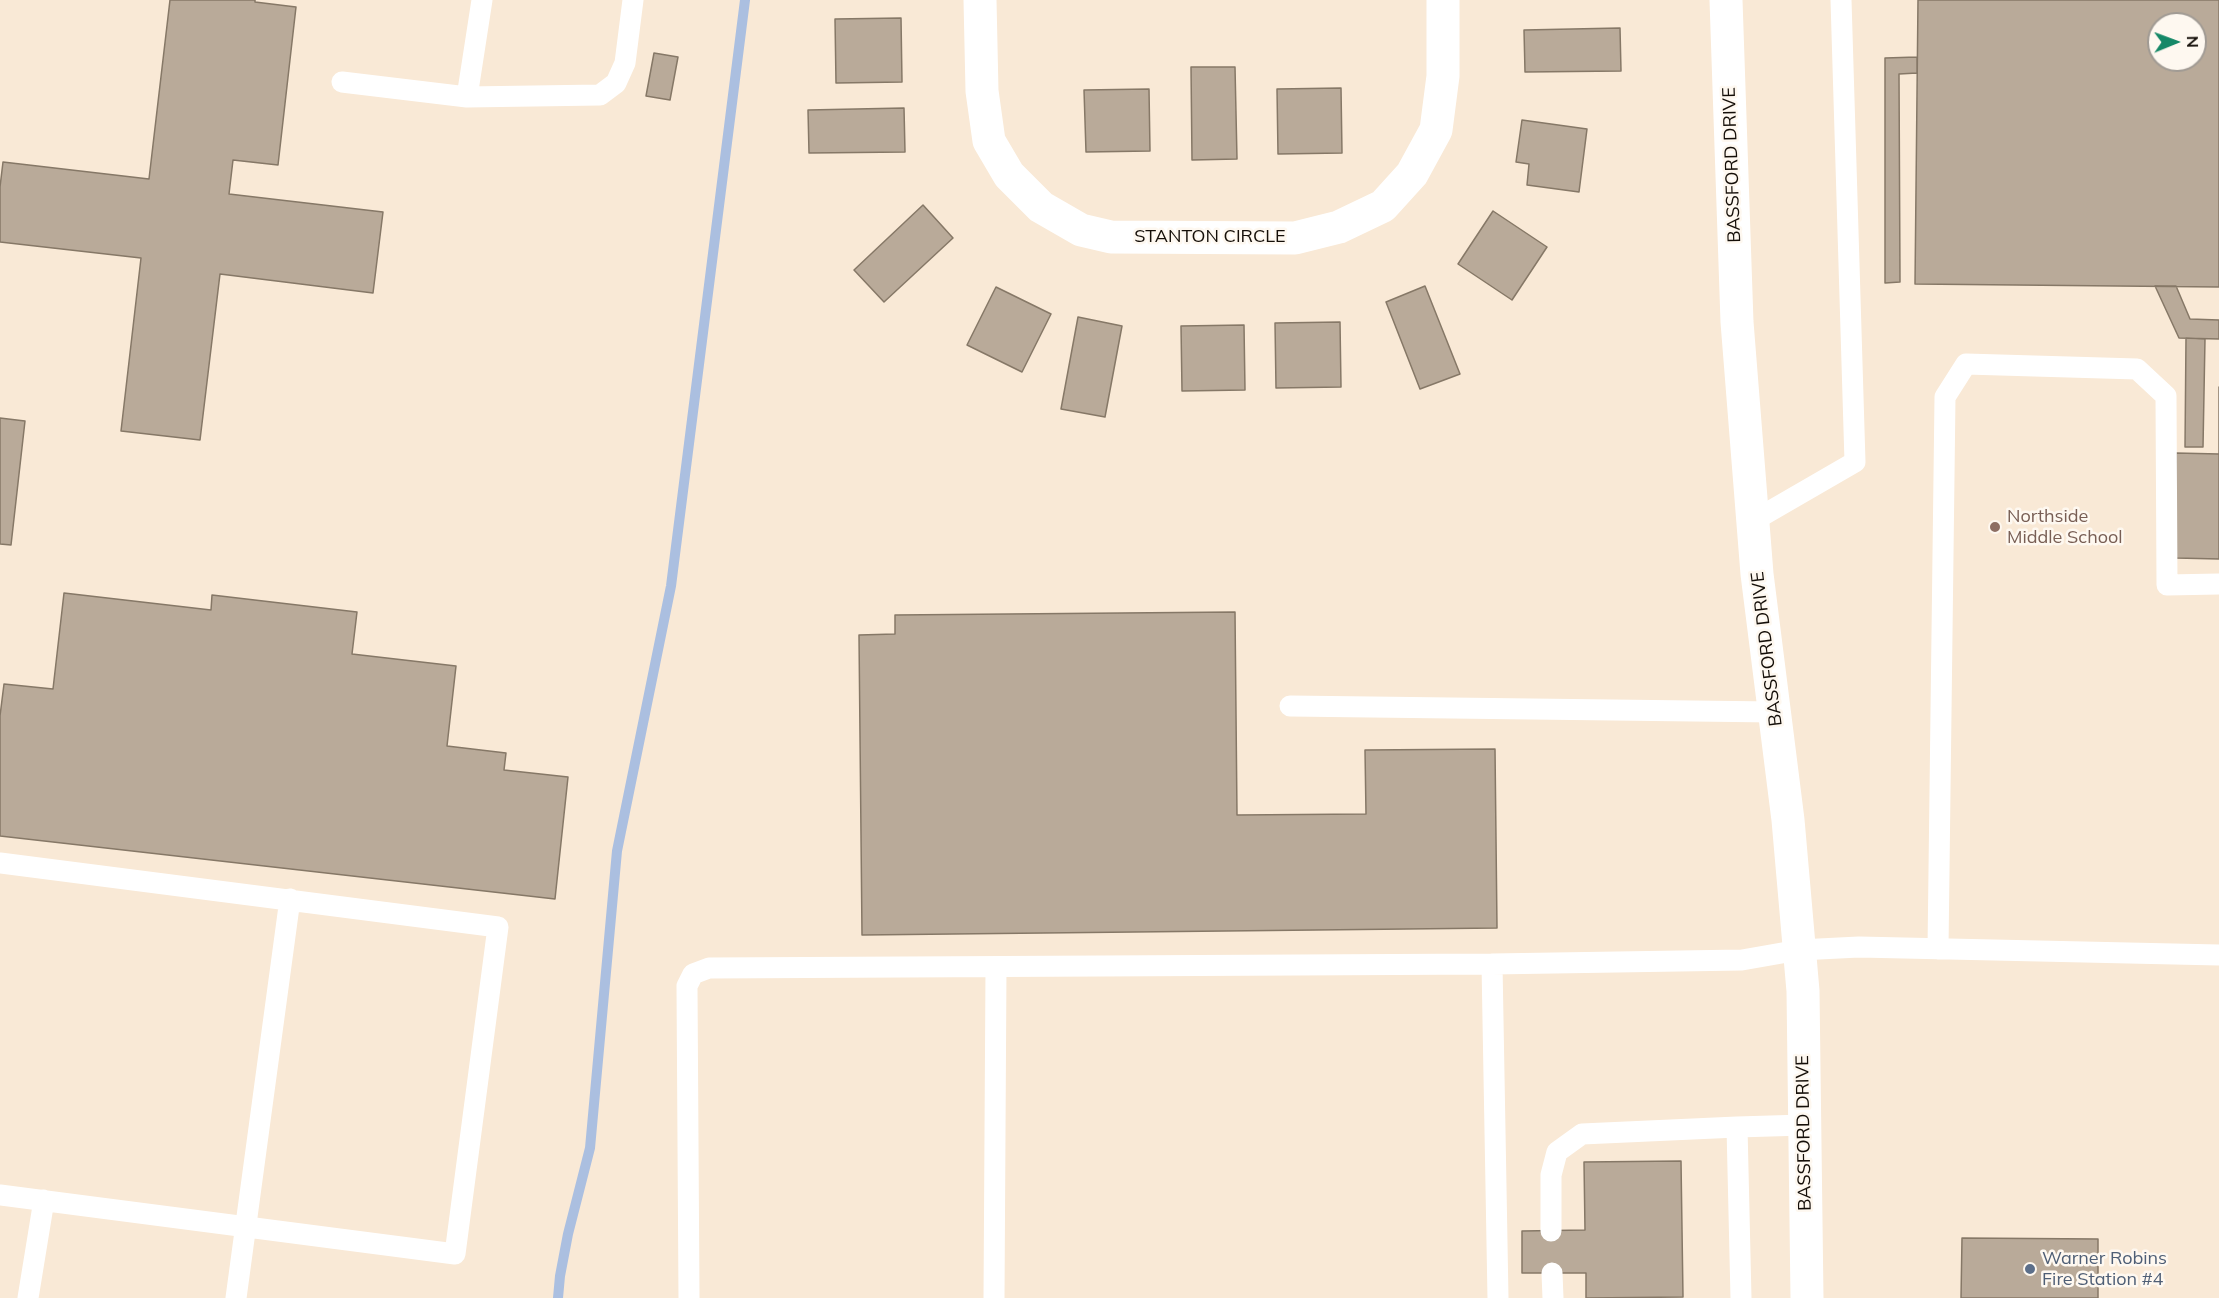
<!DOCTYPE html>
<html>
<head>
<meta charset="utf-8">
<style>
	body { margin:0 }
	#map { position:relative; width:2219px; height:1298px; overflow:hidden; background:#f9e9d6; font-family:Mulish,sans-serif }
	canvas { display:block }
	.north { position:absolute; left:2147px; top:12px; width:60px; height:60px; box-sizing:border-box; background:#fef8f0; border:2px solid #a09a93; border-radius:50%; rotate:89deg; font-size:16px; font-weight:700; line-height:24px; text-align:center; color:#140e08 }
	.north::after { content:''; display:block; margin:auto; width:21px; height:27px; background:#158867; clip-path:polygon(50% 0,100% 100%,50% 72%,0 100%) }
</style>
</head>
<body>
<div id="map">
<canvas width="2219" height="1298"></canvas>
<div class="north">N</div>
</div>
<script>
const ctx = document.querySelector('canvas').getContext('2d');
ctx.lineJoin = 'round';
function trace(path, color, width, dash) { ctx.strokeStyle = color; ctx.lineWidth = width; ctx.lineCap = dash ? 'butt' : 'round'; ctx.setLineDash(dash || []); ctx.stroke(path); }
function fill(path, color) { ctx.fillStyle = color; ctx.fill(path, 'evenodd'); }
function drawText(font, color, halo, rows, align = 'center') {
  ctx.font = font + ' Mulish,sans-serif'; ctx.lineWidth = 5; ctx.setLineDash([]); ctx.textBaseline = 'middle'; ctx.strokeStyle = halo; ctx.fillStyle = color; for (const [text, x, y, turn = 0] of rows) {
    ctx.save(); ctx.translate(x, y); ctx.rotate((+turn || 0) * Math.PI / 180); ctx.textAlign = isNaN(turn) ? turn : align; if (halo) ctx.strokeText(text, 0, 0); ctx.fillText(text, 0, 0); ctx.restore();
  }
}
trace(new Path2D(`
	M 558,1298 L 560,1276 L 568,1234 L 590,1148 L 617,851 L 671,586 L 745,0`), '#abbfe0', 10);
const building = new Path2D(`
	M 170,0 L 255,0 L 255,2 L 296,7 L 278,165 L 233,160 L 229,194 L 383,212 L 373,293 L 220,274 L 200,440 L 121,431 L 141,258 L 0,242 L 0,187 L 3,162 L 149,179 Z
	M 1918,0 L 2219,0 L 2219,287 L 1915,284 ZM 2159,24 L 2195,24 L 2195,60 L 2159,60 Z
	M 901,18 L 902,82 L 836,83 L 835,19 Z
	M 1620,28 L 1621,71 L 1525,72 L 1524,30 Z
	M 654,53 L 678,57 L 670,100 L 646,96 Z
	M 1917,57 L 1917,73 L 1899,74 L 1900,282 L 1885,283 L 1885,58 Z
	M 1191,67 L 1235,67 L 1237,159 L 1192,160 Z
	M 1341,88 L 1342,153 L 1278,154 L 1277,89 Z
	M 1149,89 L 1150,151 L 1086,152 L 1084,90 Z
	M 904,108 L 905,152 L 809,153 L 808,110 Z
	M 1522,120 L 1587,129 L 1579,192 L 1527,185 L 1529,164 L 1516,162 Z
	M 923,205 L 953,238 L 884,302 L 854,270 Z
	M 1493,211 L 1547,247 L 1512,300 L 1458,264 Z
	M 1425,286 L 1460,374 L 1420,389 L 1386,302 Z
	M 2155,286 L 2176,286 L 2190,319 L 2219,320 L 2219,339 L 2179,338 Z
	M 996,287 L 1051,314 L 1022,372 L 967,345 Z
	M 1078,317 L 1122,326 L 1105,417 L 1061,409 Z
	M 1340,322 L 1341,387 L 1276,388 L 1275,323 Z
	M 1244,325 L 1245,390 L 1182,391 L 1181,326 Z
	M 2186,338 L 2205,339 L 2203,447 L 2185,447 Z
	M 2219,387 L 2219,559 L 2176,558 L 2176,453 L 2219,454 Z
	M 0,418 L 25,421 L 11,545 L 0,544 Z
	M 64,593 L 211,610 L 212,595 L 357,612 L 352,654 L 456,666 L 447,746 L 506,753 L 504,770 L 568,777 L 555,899 L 0,836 L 0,716 L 4,684 L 53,689 Z
	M 1235,612 L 1237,815 L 1366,814 L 1365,750 L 1495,749 L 1497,928 L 862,935 L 859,635 L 895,634 L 895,615 Z
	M 1681,1161 L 1683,1297 L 1586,1298 L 1586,1273 L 1522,1273 L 1522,1231 L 1585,1230 L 1584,1162 Z
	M 1962,1238 L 2098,1239 L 2098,1298 L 1961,1298 Z`);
fill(building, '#b9aa99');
trace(building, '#867867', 1.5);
trace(new Path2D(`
	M 342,82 L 467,97 L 482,0
	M 467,97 L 600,95 L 616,83 L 625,63 L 633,0
	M 1753,521 L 1855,462 L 1841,0
	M 1290,706 L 1774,712
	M 0,863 L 498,927 L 455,1254 L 0,1195
	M 1938,949 L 1945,397 L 1966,364 L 2137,369 L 2166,396 L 2167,585 L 2219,584
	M 1492,964 L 1742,960 L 1799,950 L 1859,947 L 2219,955
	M 1551,1231 L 1551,1175 L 1557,1152 L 1582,1134 L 1737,1127
	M 1552,1273 L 1553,1298
	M 28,1298 L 44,1200
	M 236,1298 L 290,899
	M 689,1298 L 687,986 L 693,974 L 709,968 L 1492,964 L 1498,1298
	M 994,1298 L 996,968
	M 1741,1298 L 1737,1127 L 1804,1125`), '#fff', 21);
trace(new Path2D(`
	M 980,0 L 982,91 L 989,141 L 1009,175 L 1041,207 L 1081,230 L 1111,237 L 1295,238 L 1339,227 L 1383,206 L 1412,174 L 1436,130 L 1443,76 L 1443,0
	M 1726,0 L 1737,322 L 1757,574 L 1788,820 L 1803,991 L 1807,1298`), '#fff', 33);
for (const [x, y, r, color] of [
	[1995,527,6,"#8d6e63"],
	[2030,1269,6,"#5c6f8a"]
]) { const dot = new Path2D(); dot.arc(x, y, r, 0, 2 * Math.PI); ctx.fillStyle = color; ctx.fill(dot); trace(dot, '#fef8f0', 2); }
drawText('18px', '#140e08', '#fef8f0', [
	["BASSFORD DRIVE",1732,165,-92],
	["STANTON CIRCLE",1210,237],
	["BASSFORD DRIVE",1767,649,-97],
	["BASSFORD DRIVE",1804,1133,-91]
]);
drawText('18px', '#785e54', '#fef8f0', [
	["Northside",2007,517],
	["Middle School",2007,538]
], 'left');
drawText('18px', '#4e5e75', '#fef8f0', [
	["Warner Robins",2042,1259],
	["Fire Station #4",2042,1280]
], 'left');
</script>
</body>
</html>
